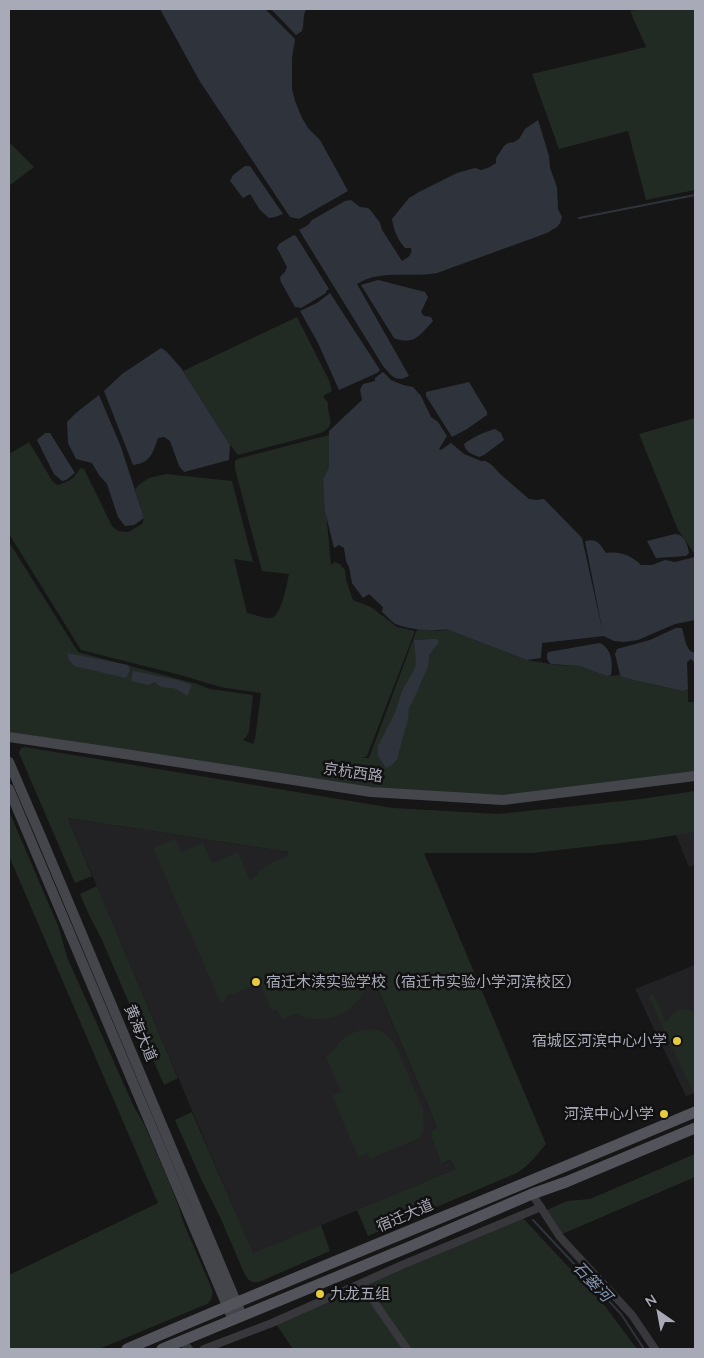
<!DOCTYPE html>
<html>
<head>
<meta charset="utf-8">
<style>
	body { margin:0 }
	#map { position:relative; width:704px; height:1358px; overflow:hidden; background:#161617; font-family:Quicksand,sans-serif }
	canvas { display:block }
	.frame { position:absolute; inset:0; border:10px solid #a9aab7; pointer-events:none }
	.north { position:absolute; left:634px; top:1288px; width:50px; height:50px; -webkit-text-stroke:4px #111112; paint-order:stroke; rotate:327deg; font-size:14px; font-weight:700; line-height:20px; text-align:center; color:#a9aab7 }
	.north::after { content:''; display:block; margin:auto; width:18px; height:22px; background:#a9aab7; clip-path:polygon(50% 0,100% 100%,50% 72%,0 100%) }
</style>
</head>
<body>
<div id="map">
<canvas width="704" height="1358"></canvas>
<div class="frame"></div>
<div class="north">N</div>
</div>
<script>
const ctx = document.querySelector('canvas').getContext('2d');
ctx.lineJoin = 'round';
function fill(path, color) { ctx.fillStyle = color; ctx.fill(path, 'evenodd'); }
function trace(path, color, width, dash) { ctx.strokeStyle = color; ctx.lineWidth = width; ctx.lineCap = dash ? 'butt' : 'round'; ctx.setLineDash(dash || []); ctx.stroke(path); }
function drawText(font, color, halo, rows, align = 'center') {
  ctx.font = font + ' Quicksand,"Noto Sans SC",sans-serif'; ctx.lineWidth = 5; ctx.setLineDash([]); ctx.textBaseline = 'middle'; ctx.strokeStyle = halo; ctx.fillStyle = color; for (const [text, x, y, turn = 0] of rows) {
    ctx.save(); ctx.translate(x, y); ctx.rotate((+turn || 0) * Math.PI / 180); ctx.textAlign = isNaN(turn) ? turn : align; if (halo) ctx.strokeText(text, 0, 0); ctx.fillText(text, 0, 0); ctx.restore();
  }
}
fill(new Path2D(`
	M 68,818 L 321,857 L 437,1127 L 430,1133 L 443,1164 L 451,1159 L 455,1169 L 253,1254 Z
	M 695,821 L 695,864 L 689,867 L 674,830 Z
	M 695,965 L 695,1093 L 686,1096 L 635,989 Z`), '#222224');
fill(new Path2D(`
	M 642,9 L 695,9 L 695,190 L 646,200 L 628,131 L 559,149 L 532,74 L 646,47 L 630,11 Z
	M 9,142 L 34,167 L 9,186 Z
	M 297,317 L 329,380 L 332,391 L 323,396 L 328,403 C 326,416 340,426 318,434 L 238,455 L 230,445 L 183,371 Z
	M 695,418 L 695,552 L 694,553 L 678,530 L 639,434 Z
	M 329,435 L 329,467 L 323,479 L 331,565 L 334,562 L 340,564 L 345,570 L 346,580 L 353,600 L 371,607 L 397,627 L 415,631 L 367,756 L 362,758 L 369,758 L 417,629 L 440,631 L 446,629 L 527,660 L 556,665 L 579,666 L 607,676 L 620,675 L 623,677 L 629,679 L 683,691 L 688,689 L 688,702 L 695,702 L 695,773 L 508,797 L 361,787 L 9,732 L 9,542 L 78,652 L 197,684 L 210,689 L 253,695 L 249,731 L 247,736 L 243,740 L 253,744 L 255,739 L 261,693 L 220,687 L 184,676 L 81,650 L 9,534 L 9,454 L 29,442 L 53,482 L 58,485 C 70,481 74,479 80,468 L 84,469 L 112,526 L 118,531 L 128,532 L 142,524 L 144,518 L 135,489 L 140,484 L 149,478 L 166,474 L 232,481 L 253,562 L 234,559 L 247,613 C 254,614 265,619 271,618 C 281,617 287,583 289,574 L 262,571 L 235,469 L 235,461 L 237,459 Z
	M 25,747 L 393,808 L 498,814 L 641,799 L 695,791 L 695,832 L 646,840 L 533,853 L 424,853 L 546,1144 C 537,1155 529,1165 517,1173 L 368,1236 L 357,1210 L 455,1169 L 451,1159 L 442,1164 L 430,1133 L 437,1127 L 375,982 C 367,985 364,993 359,999 C 343,1020 319,1024 295,1014 L 282,1020 L 277,1009 L 272,1011 L 260,983 L 225,997 L 226,1001 L 221,1003 L 153,848 L 175,839 L 181,852 L 203,843 L 212,863 L 238,852 L 250,881 C 263,868 270,861 287,857 L 289,852 L 68,818 L 92,876 L 75,883 L 19,753 L 21,748 Z
	M 9,811 L 59,928 L 67,957 L 134,1107 L 144,1124 L 169,1182 L 178,1205 L 184,1224 L 212,1289 C 213,1296 212,1300 207,1304 L 99,1349 L 9,1349 L 9,1275 L 158,1203 L 9,856 Z
	M 97,886 L 178,1078 L 164,1085 L 102,940 L 88,913 L 80,894 Z
	M 653,994 L 666,1022 C 675,1011 681,1005 695,1013 L 695,1091 L 693,1092 L 649,997 Z
	M 373,1029 L 380,1031 L 387,1036 L 395,1044 L 423,1109 L 424,1128 L 419,1138 L 370,1159 L 367,1153 L 358,1157 L 332,1096 L 341,1091 L 326,1056 C 335,1051 334,1049 340,1042 C 348,1032 361,1030 373,1029 Z
	M 192,1112 L 253,1253 L 321,1225 L 330,1251 L 259,1282 C 252,1283 249,1281 245,1275 L 221,1219 L 202,1181 L 175,1120 Z
	M 695,1154 L 695,1177 L 562,1234 L 547,1210 L 567,1201 L 590,1199 Z
	M 521,1216 L 605,1306 L 637,1349 L 293,1349 L 276,1324 Z`), '#222a24');
fill(new Path2D(`
	M 160,9 L 265,9 L 295,39 L 292,58 L 292,89 L 295,101 L 302,118 L 308,128 L 320,140 L 348,191 L 299,219 L 290,217 L 199,80 Z
	M 271,9 L 308,9 L 305,11 C 303,18 304,24 302,31 L 296,35 Z
	M 538,120 L 549,156 L 550,168 L 557,187 L 558,209 L 562,217 L 560,223 L 557,227 L 547,233 L 437,273 C 411,278 379,269 357,284 L 409,376 C 395,383 392,376 383,366 L 299,230 L 308,225 L 312,220 L 345,201 L 351,200 L 360,207 L 368,208 L 372,212 L 380,223 L 382,230 L 402,261 C 407,258 413,255 411,248 L 405,248 C 397,239 394,230 392,219 L 409,198 L 419,192 L 457,173 L 475,168 L 481,170 L 488,168 L 496,163 L 496,158 L 504,146 L 508,143 L 514,142 L 519,139 L 525,129 Z
	M 245,166 L 250,166 L 283,214 L 275,217 L 269,218 L 260,210 L 250,194 L 243,198 L 230,181 L 233,175 Z
	M 294,235 L 296,236 L 329,289 L 326,291 L 326,293 L 301,308 L 295,307 L 281,282 L 280,277 L 285,272 L 287,267 L 277,248 L 279,244 Z
	M 378,280 L 425,292 L 428,297 L 421,312 L 424,316 L 431,317 L 433,321 C 420,335 414,346 394,338 L 361,285 Z
	M 330,293 L 380,370 L 377,373 L 339,390 L 318,343 L 300,311 L 317,303 Z
	M 161,348 L 166,351 L 181,368 L 230,445 L 229,460 L 184,472 L 179,466 L 170,441 L 164,437 L 158,438 C 153,452 151,463 133,465 L 104,391 L 122,374 Z
	M 383,372 L 391,380 L 403,385 L 413,387 L 421,396 L 431,417 L 438,422 L 447,436 L 439,449 L 441,450 L 451,443 L 464,454 L 481,461 L 486,461 L 493,466 L 500,474 L 529,499 L 536,500 L 544,499 L 582,538 L 603,633 L 585,541 C 598,538 599,543 606,553 C 619,551 631,555 641,565 L 652,565 L 665,560 L 675,562 L 695,557 L 695,620 L 675,624 L 638,640 L 624,642 L 614,641 L 604,636 L 542,643 L 541,658 L 527,660 L 446,629 C 436,632 403,629 394,623 C 390,620 386,615 382,612 L 383,607 L 369,594 L 363,598 L 352,583 L 349,567 L 346,561 L 344,548 L 339,545 L 334,548 L 325,511 L 323,479 L 329,467 L 329,431 L 362,400 L 360,390 L 363,384 L 375,381 L 375,378 Z
	M 469,382 L 487,412 L 487,415 L 467,429 L 452,437 L 426,396 L 426,392 Z
	M 99,395 L 121,447 L 144,518 L 134,525 L 125,526 L 118,517 L 107,484 L 99,475 L 92,463 L 76,459 L 68,443 L 67,422 L 77,412 Z
	M 495,429 L 501,433 L 504,440 L 484,455 L 479,457 C 472,454 465,452 464,444 C 473,437 484,432 495,429 Z
	M 45,433 L 50,433 L 75,473 L 66,480 L 62,481 L 54,474 L 37,440 Z
	M 675,534 C 684,534 688,545 689,553 L 686,556 L 656,558 L 647,541 Z
	M 676,628 L 682,628 L 686,644 L 690,651 L 695,653 L 695,663 L 691,659 L 687,662 L 688,689 L 683,691 L 629,679 L 623,677 L 620,675 L 615,654 L 617,649 L 650,640 Z
	M 432,639 L 437,639 L 439,642 L 429,655 L 428,666 L 417,692 L 409,708 L 408,719 L 397,759 L 392,765 L 386,768 L 378,756 L 378,746 L 395,713 L 402,691 L 414,670 L 416,663 L 414,640 L 421,640 Z
	M 600,643 C 612,649 613,663 611,675 L 607,676 L 579,666 L 551,664 C 547,661 546,657 548,652 Z
	M 67,653 L 128,665 L 130,670 L 126,678 L 74,666 L 69,660 Z
	M 133,671 L 177,680 L 192,685 L 187,696 C 183,693 177,688 171,688 C 164,687 161,689 155,682 L 148,685 L 131,681 Z`), '#2f343c');
trace(new Path2D(`
	M 579,218 L 695,195
	M 533,1220 L 621,1314 L 644,1349`), '#2f343c', 2);
trace(new Path2D(`
	M 532,1194 L 560,1237 L 632,1315 L 655,1349
	M 364,1283 L 377,1306 L 407,1349
	M 182,1341 L 189,1349
	M 204,1349 L 272,1323 L 402,1265 L 541,1207`), '#37373c', 8);
trace(new Path2D(`
	M 9,737 L 125,754 L 371,792 L 503,800 L 695,776
	M 9,762 L 42,839 L 242,1316
	M 9,789 L 233,1320`), '#45464c', 10);
trace(new Path2D(`
	M 127,1349 C 316,1268 506,1192 695,1112
	M 162,1349 L 409,1247 L 532,1194 L 566,1182 L 695,1128`), '#53535b', 11);
for (const [x, y, r, color] of [
	[256,982,5,"#e6cb3f"],
	[677,1041,5,"#e6cb3f"],
	[664,1114,5,"#e6cb3f"],
	[320,1294,5,"#e6cb3f"]
]) { const dot = new Path2D(); dot.arc(x, y, r, 0, 2 * Math.PI); ctx.fillStyle = color; ctx.fill(dot); trace(dot, '#111112', 2); }
drawText('15px', '#a9aab7', '#111112', [
	["京杭西路",353,773,8],
	["黄海大道",140,1033,67],
	["宿迁大道",405,1216,-23]
]);
drawText('15px', '#a9aab7', '#111112', [
	["宿迁木渎实验学校（宿迁市实验小学河滨校区）",266,982],
	["宿城区河滨中心小学",667,1041,"right"],
	["河滨中心小学",654,1114,"right"],
	["九龙五组",330,1294]
], 'left');
drawText('italic 16px', '#8292af', '#111112', [
	["石篓河",592,1282,47]
]);
</script>
</body>
</html>
